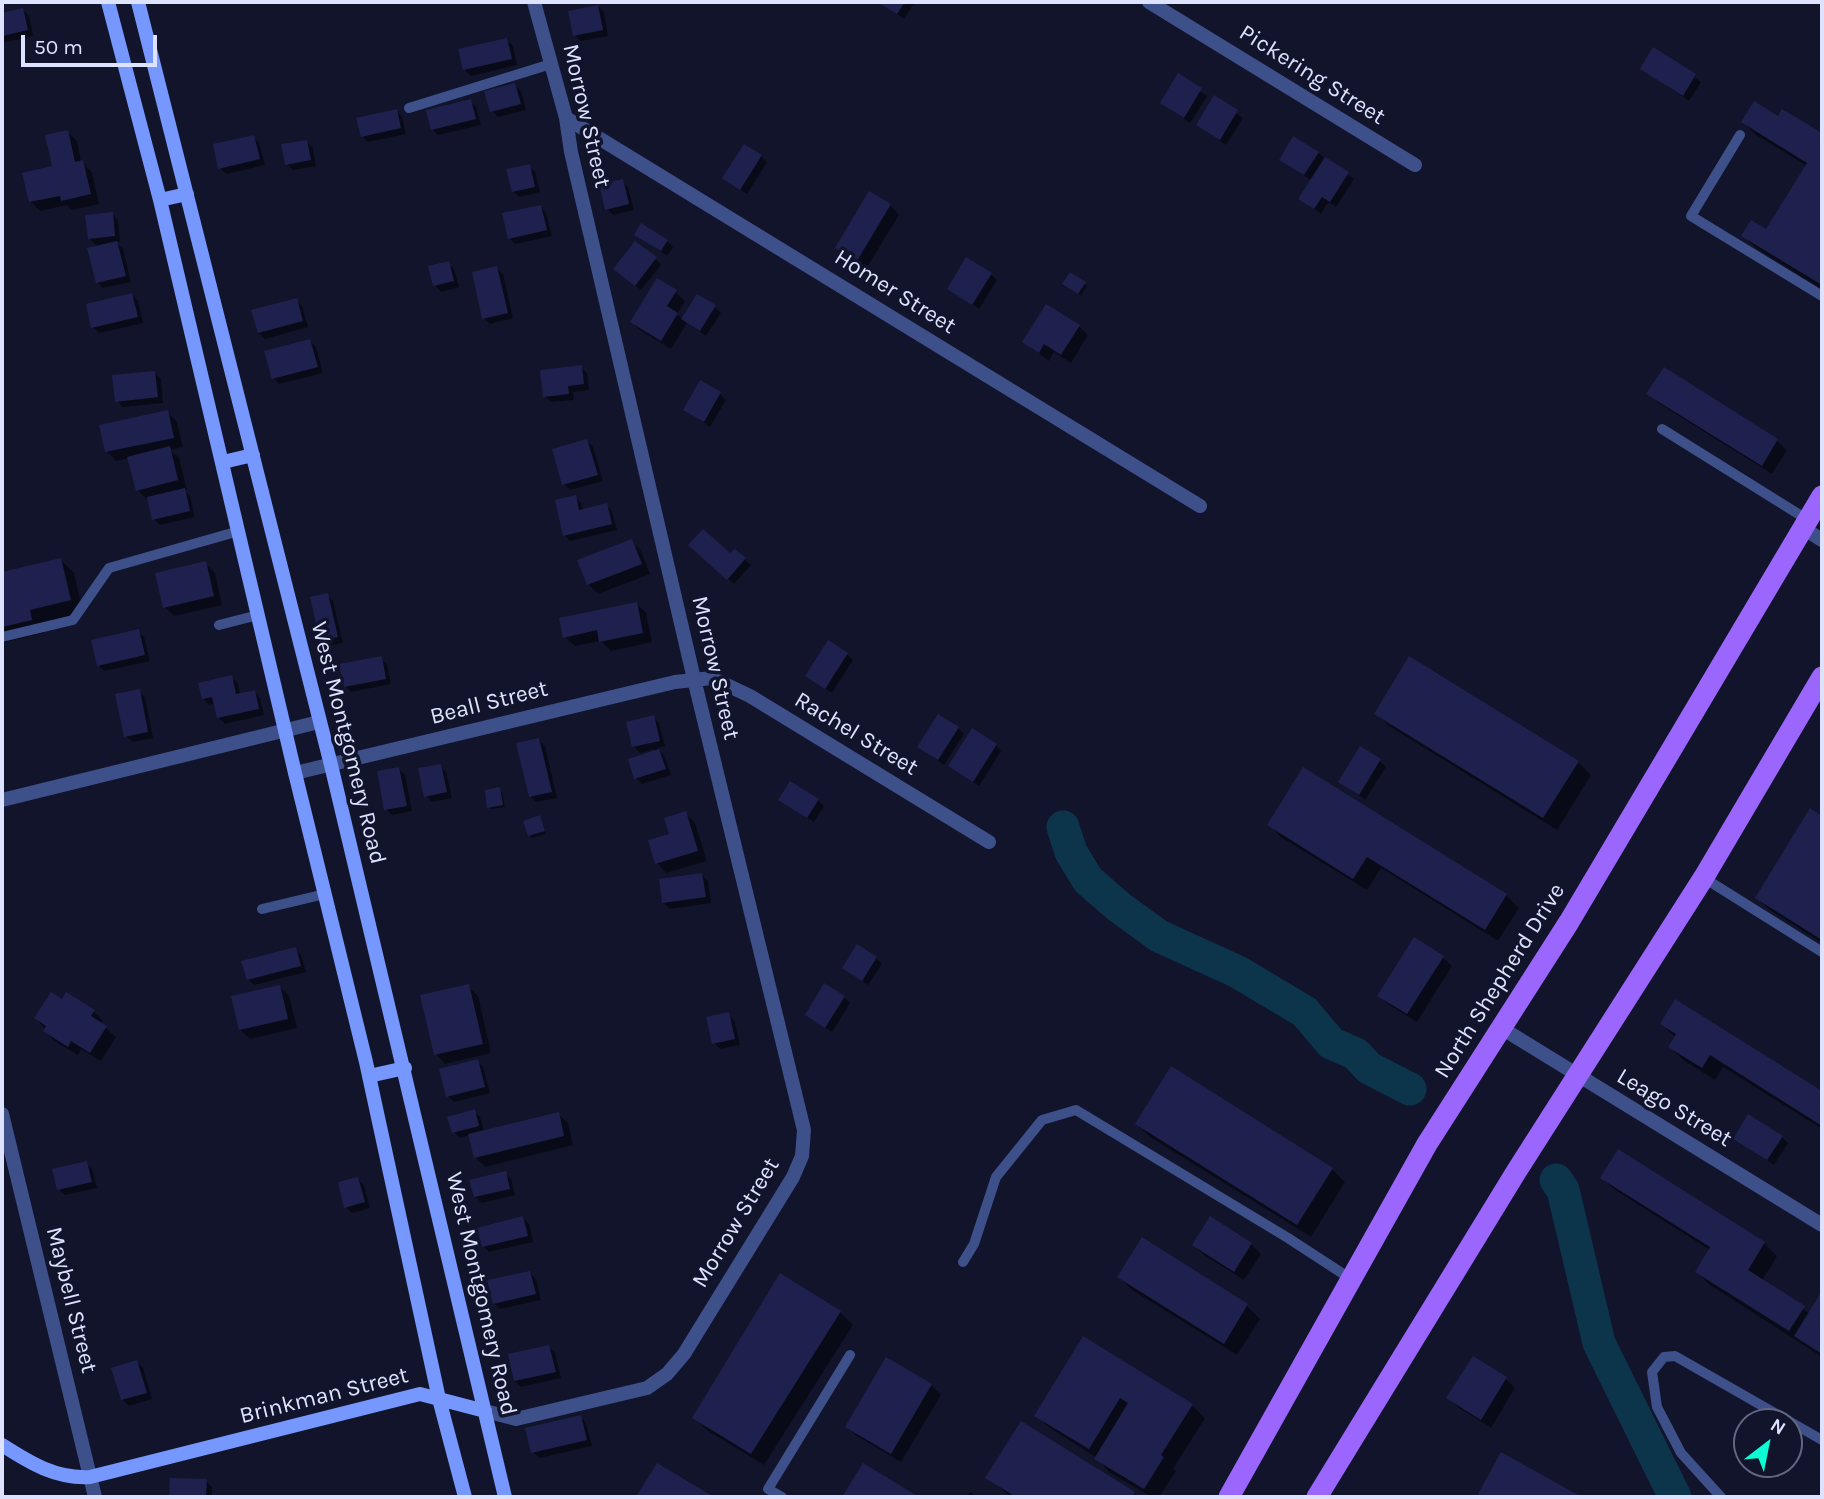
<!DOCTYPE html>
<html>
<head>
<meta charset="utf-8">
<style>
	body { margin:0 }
	#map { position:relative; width:1824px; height:1499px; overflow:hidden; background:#12142c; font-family:Karla,sans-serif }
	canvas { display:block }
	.frame { position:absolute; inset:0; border:4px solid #dde3ff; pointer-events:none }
	.north { position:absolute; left:1733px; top:1408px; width:70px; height:70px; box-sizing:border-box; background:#12142c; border:2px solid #636780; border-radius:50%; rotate:32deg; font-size:19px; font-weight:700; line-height:28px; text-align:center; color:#dde3ff }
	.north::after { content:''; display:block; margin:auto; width:24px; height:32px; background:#0cfcd3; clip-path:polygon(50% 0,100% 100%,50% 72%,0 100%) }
	.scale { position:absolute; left:21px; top:35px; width:136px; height:32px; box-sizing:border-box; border:4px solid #dde3ff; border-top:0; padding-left:9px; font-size:21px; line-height:24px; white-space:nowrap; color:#dde3ff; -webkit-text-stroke:5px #12142c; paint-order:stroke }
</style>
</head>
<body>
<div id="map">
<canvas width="1824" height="1499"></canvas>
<div class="frame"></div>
<div class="north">N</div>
<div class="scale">50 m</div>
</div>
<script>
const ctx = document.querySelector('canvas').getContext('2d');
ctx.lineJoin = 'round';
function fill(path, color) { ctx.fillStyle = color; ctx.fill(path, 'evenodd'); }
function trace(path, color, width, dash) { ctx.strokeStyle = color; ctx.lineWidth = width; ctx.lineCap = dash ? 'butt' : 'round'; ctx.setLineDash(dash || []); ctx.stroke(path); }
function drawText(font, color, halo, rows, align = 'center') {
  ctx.font = font + ' Karla,sans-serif'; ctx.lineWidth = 7; ctx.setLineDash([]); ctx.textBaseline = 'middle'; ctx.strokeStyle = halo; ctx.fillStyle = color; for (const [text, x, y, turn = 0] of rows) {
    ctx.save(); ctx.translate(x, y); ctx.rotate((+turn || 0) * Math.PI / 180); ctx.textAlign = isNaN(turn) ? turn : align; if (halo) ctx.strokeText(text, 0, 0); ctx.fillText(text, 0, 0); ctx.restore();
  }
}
fill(new Path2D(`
	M 879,2 L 912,2 L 914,3 L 904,19 Z
	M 598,6 L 604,12 L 608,36 L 581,41 L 575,35 Z
	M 23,10 L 29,16 L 33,36 L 2,43 L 2,15 Z
	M 507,40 L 513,46 L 517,65 L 471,76 L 465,70 Z
	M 1654,50 L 1701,82 L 1689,101 L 1642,69 Z
	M 1179,76 L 1207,96 L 1190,123 L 1162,103 Z
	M 515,85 L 521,91 L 526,110 L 498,117 L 492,111 Z
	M 1214,98 L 1243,118 L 1226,145 L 1198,124 Z
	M 470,101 L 476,107 L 481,125 L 438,135 L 432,129 Z
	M 396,110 L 402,117 L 406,134 L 368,142 L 362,136 Z
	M 1782,111 L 1822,135 L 1822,289 L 1756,248 L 1743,235 L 1767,232 L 1807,166 L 1756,135 L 1743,122 L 1778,118 Z
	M 67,132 L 77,141 L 81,162 L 92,172 L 99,204 L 72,210 L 67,205 L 40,211 L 31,202 L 54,167 Z
	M 253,137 L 259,143 L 265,165 L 226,174 L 220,168 Z
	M 307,142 L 313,148 L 316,166 L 293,170 L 287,164 Z
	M 1318,153 L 1354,179 L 1336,207 L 1328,202 L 1321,214 L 1301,199 L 1312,181 L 1281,159 Z
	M 761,156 L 767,162 L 747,194 L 724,178 Z
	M 529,166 L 535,172 L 540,192 L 519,197 L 513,191 Z
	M 622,181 L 628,187 L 634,210 L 613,215 L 607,209 Z
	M 890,205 L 899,215 L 866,269 L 847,257 L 837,247 Z
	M 540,206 L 546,213 L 552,236 L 515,244 L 509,238 Z
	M 112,214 L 118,220 L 120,242 L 116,242 L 123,249 L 131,282 L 103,288 L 97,282 L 98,247 L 89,238 Z
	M 636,234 L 667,241 L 673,247 L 667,256 Z
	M 656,259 L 661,265 L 641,290 L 622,275 Z
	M 448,263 L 454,269 L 459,287 L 441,292 L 435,285 Z
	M 497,268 L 503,274 L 513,318 L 490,324 L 484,318 Z
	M 991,274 L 997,280 L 979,309 L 949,288 Z
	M 1084,284 L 1087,286 L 1081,295 L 1067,286 Z
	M 675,292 L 685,301 L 677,314 L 683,320 L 715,307 L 721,313 L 706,336 L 687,323 L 671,349 L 641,331 L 632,322 Z
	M 132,295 L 138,301 L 143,323 L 99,333 L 93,327 Z
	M 296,300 L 302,306 L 308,327 L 265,339 L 259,333 Z
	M 1079,326 L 1088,335 L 1071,363 L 1054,352 L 1049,361 L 1024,342 Z
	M 310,341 L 316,347 L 323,373 L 279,384 L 273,378 Z
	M 581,367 L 587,373 L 589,390 L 573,392 L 574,400 L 551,402 L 545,396 Z
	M 1664,370 L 1777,441 L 1787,450 L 1772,474 L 1658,403 L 1649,394 Z
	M 155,373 L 161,379 L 163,403 L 123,407 L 117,401 Z
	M 720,394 L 726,400 L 710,427 L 685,409 Z
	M 167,412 L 177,422 L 183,447 L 170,450 L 179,458 L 187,490 L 184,490 L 190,496 L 195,517 L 160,525 L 154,519 L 149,499 L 147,499 L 137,490 L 129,458 L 116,461 L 107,451 Z
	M 587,441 L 593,447 L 603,481 L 570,490 L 564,484 Z
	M 575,497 L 581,503 L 583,511 L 606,505 L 612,511 L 617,530 L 570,541 L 564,535 Z
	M 632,541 L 641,551 L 650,574 L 598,594 L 588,584 Z
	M 697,551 L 731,556 L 735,551 L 751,565 L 734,584 Z
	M 61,560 L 74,573 L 83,613 L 42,623 L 44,633 L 2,643 L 2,574 Z
	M 205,563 L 215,573 L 222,605 L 174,616 L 165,607 Z
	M 327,595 L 333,601 L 343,643 L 328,646 L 322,640 Z
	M 636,603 L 646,613 L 652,642 L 611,651 L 601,641 L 575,646 L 565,637 Z
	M 138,631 L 144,637 L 150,661 L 104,671 L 98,665 Z
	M 847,654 L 853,660 L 832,693 L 807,676 Z
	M 381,658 L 387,664 L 391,684 L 351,692 L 345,686 Z
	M 231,677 L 238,683 L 240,695 L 254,692 L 260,698 L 264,715 L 225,724 L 219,718 L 216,703 L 209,705 L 203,698 Z
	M 139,691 L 145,697 L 153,738 L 132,742 L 126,736 Z
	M 1376,713 L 1578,762 L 1591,775 L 1557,830 L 1389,726 Z
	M 653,717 L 659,723 L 665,746 L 657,748 L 665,757 L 671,775 L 642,784 L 636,778 L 655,752 L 654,749 L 640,753 L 634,747 Z
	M 958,728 L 964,734 L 944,765 L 919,747 Z
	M 539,740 L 545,746 L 557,798 L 536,802 L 530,796 Z
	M 996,745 L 1001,751 L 979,786 L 950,766 Z
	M 1380,761 L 1386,767 L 1365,800 L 1340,781 Z
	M 440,766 L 446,772 L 452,798 L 432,802 L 426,796 Z
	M 399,769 L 405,775 L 412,811 L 392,815 L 386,809 Z
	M 500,789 L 502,792 L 505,807 L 491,809 L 489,807 Z
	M 780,799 L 818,800 L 824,806 L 814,822 Z
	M 1810,810 L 1822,818 L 1822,943 L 1770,910 L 1757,898 Z
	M 685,813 L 695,823 L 707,861 L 666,873 L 657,863 Z
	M 540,817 L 546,834 L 532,838 L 530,835 Z
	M 1269,825 L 1506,895 L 1519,908 L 1498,941 L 1381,868 L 1367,890 L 1282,838 Z
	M 702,875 L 708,881 L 711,903 L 670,909 L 664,903 Z
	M 295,949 L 301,955 L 306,972 L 254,985 L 248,979 Z
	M 1442,957 L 1452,966 L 1417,1022 L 1389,1005 L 1379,996 Z
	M 876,958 L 882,964 L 868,985 L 844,968 Z
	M 468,986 L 478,996 L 491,1053 L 445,1064 L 436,1054 Z
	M 280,987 L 289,996 L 297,1028 L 250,1039 L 240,1030 Z
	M 844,997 L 850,1003 L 832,1032 L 807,1015 Z
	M 63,1001 L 94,1012 L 103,1021 L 101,1024 L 116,1037 L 101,1061 L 81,1049 L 78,1055 L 54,1041 L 36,1018 Z
	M 1676,1002 L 1822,1093 L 1822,1129 L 1723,1067 L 1715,1080 L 1683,1060 L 1670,1047 L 1676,1038 L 1662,1024 Z
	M 728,1014 L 734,1020 L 740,1045 L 720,1049 L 714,1043 Z
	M 477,1061 L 483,1067 L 490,1093 L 454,1102 L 448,1096 Z
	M 474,1111 L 480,1117 L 484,1131 L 558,1114 L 568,1123 L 573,1145 L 485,1167 L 475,1157 L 470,1135 L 460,1138 L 454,1132 Z
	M 1137,1124 L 1332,1169 L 1345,1182 L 1311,1237 L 1150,1137 Z
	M 1782,1137 L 1788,1143 L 1774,1165 L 1735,1139 Z
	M 86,1163 L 92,1169 L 97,1188 L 65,1195 L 59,1189 Z
	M 505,1173 L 511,1179 L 515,1195 L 482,1203 L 475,1197 Z
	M 1602,1178 L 1764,1243 L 1777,1256 L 1762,1281 L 1810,1314 L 1822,1294 L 1822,1357 L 1710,1285 L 1697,1272 L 1710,1250 L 1615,1190 Z
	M 358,1179 L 364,1185 L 370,1208 L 352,1213 L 346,1207 Z
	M 523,1218 L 529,1224 L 533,1242 L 489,1252 L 483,1246 Z
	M 1142,1240 L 1247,1306 L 1260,1319 L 1237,1355 L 1132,1290 L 1119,1277 Z
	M 1251,1244 L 1261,1254 L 1244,1280 L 1204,1255 L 1194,1245 Z
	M 530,1273 L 536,1279 L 541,1300 L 500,1309 L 494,1303 Z
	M 840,1312 L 853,1325 L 764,1465 L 708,1431 L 695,1418 Z
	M 1084,1338 L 1192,1405 L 1205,1418 L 1173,1469 L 1176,1471 L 1159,1497 L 1151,1497 L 1109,1472 L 1097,1458 L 1050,1428 L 1037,1416 Z
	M 549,1347 L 555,1353 L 561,1378 L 521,1387 L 515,1381 Z
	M 887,1359 L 931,1385 L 941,1395 L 901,1462 L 857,1436 L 847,1427 Z
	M 137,1362 L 143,1368 L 152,1399 L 129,1406 L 123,1400 Z
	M 1506,1379 L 1515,1388 L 1491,1428 L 1458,1407 L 1449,1398 Z
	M 580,1416 L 586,1423 L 592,1446 L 539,1458 L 533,1452 Z
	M 988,1478 L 1134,1493 L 1138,1497 L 1011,1497 Z
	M 172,1479 L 206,1481 L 212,1487 L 212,1497 L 171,1497 Z
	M 970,1492 L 978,1497 L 967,1497 Z`), '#0007');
trace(new Path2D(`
	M 1063,827 L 1071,852 L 1088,880 L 1119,907 L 1159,936 L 1238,972 L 1305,1012 L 1331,1043 L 1356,1054 L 1369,1068 L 1410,1089
	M 1556,1180 L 1563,1190 L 1599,1343 L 1675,1497`), '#0c344b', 33);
fill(new Path2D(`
	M 877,2 L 905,2 L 897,14 Z
	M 598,5 L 603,30 L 573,36 L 568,11 Z
	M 23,8 L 28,30 L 2,36 L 2,13 Z
	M 507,38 L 512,59 L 463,70 L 458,49 Z
	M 1653,47 L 1696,74 L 1683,96 L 1640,69 Z
	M 1178,73 L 1202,88 L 1184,118 L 1160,103 Z
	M 515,83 L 521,104 L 490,112 L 484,91 Z
	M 1214,95 L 1238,110 L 1220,140 L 1196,125 Z
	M 471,99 L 476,119 L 431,130 L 426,110 Z
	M 1754,101 L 1778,116 L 1782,109 L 1822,133 L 1822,285 L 1741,236 L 1751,220 L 1766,229 L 1807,163 L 1741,122 Z
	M 397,109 L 401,128 L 361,137 L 356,118 Z
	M 68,130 L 75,162 L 83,160 L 91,194 L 61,201 L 60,196 L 29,202 L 22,173 L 52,166 L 45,135 Z
	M 254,135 L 260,159 L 218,169 L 213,144 Z
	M 1293,136 L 1319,152 L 1304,175 L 1279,160 Z
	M 307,140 L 311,160 L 285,165 L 281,144 Z
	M 744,144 L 762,155 L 740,190 L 722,178 Z
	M 1325,157 L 1349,172 L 1330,202 L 1322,197 L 1314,209 L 1298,199 Z
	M 530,164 L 535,187 L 512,192 L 506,169 Z
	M 623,179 L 629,204 L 605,210 L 599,184 Z
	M 869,191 L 891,204 L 857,261 L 835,248 Z
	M 541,205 L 547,230 L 508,239 L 502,213 Z
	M 113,212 L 115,236 L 88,239 L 85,215 Z
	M 641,223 L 668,240 L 661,251 L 634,235 Z
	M 117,241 L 126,276 L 96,283 L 87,248 Z
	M 635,241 L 657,257 L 635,286 L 613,269 Z
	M 966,257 L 992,273 L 972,305 L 947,289 Z
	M 449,261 L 454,281 L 433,286 L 428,266 Z
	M 497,266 L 508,313 L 482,319 L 472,272 Z
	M 1070,272 L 1086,282 L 1078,294 L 1062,284 Z
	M 657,278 L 677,290 L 667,306 L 678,313 L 661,341 L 630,322 Z
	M 132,293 L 138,317 L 91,328 L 86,304 Z
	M 697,294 L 716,305 L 700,331 L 681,319 Z
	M 297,298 L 303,321 L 258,333 L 251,310 Z
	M 1046,304 L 1080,325 L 1061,355 L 1044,344 L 1039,353 L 1022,342 Z
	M 310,339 L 318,367 L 272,379 L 264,351 Z
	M 582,365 L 584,384 L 568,386 L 569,394 L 543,397 L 540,370 Z
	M 1664,367 L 1778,439 L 1762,466 L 1646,394 Z
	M 155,371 L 158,397 L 115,402 L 112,375 Z
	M 700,380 L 721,392 L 704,422 L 683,410 Z
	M 168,410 L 174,438 L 105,452 L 99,425 Z
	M 587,439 L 598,475 L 562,485 L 552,449 Z
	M 170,446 L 178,480 L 136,491 L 127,457 Z
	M 185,488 L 190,511 L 152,520 L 147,497 Z
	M 576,495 L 579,510 L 607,503 L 612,524 L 563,536 L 555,500 Z
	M 703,529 L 730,553 L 735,549 L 746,558 L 727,580 L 688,545 Z
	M 632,539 L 642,564 L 587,585 L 577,560 Z
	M 61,558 L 71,600 L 30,610 L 32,620 L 2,627 L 2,572 Z
	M 206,561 L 214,596 L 163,608 L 155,573 Z
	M 328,593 L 338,637 L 320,641 L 310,597 Z
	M 637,602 L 643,633 L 599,642 L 597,630 L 563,638 L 559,618 Z
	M 139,629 L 145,655 L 97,666 L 91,640 Z
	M 828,640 L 848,653 L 825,689 L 805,676 Z
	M 382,656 L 386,679 L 344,687 L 339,664 Z
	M 1409,656 L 1579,761 L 1543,818 L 1374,714 Z
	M 232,675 L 236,694 L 255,690 L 259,709 L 217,718 L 212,697 L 202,699 L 198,683 Z
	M 140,689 L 148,732 L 124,737 L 115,694 Z
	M 938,714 L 959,727 L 938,760 L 917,747 Z
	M 654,715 L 660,741 L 632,747 L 626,722 Z
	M 972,728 L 997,744 L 973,782 L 948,766 Z
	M 539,738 L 552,792 L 529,797 L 516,743 Z
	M 1360,746 L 1381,759 L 1359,795 L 1338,782 Z
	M 659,749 L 666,769 L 634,779 L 628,759 Z
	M 441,764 L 447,792 L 424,797 L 418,768 Z
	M 399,767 L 407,806 L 384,810 L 377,771 Z
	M 1303,767 L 1507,894 L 1485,930 L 1367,857 L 1353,879 L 1267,825 Z
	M 790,781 L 819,799 L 807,818 L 778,800 Z
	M 500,787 L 503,805 L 487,808 L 485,790 Z
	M 1810,808 L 1822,816 L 1822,940 L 1755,898 Z
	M 686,811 L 698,851 L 655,864 L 648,840 L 669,834 L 664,818 Z
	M 540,815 L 545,831 L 528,836 L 523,821 Z
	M 702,873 L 706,897 L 662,903 L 659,879 Z
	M 1414,937 L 1444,956 L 1407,1014 L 1377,996 Z
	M 857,944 L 877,957 L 862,981 L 842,968 Z
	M 296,947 L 301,966 L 247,980 L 241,961 Z
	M 824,983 L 845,996 L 825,1028 L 805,1015 Z
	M 469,984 L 483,1044 L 434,1055 L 420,995 Z
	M 280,985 L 288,1019 L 239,1030 L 231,996 Z
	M 51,992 L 62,999 L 66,992 L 95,1010 L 91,1016 L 107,1026 L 90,1053 L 71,1041 L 68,1047 L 43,1031 L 46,1026 L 34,1018 Z
	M 1675,999 L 1822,1091 L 1822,1126 L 1710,1055 L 1702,1068 L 1668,1047 L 1676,1034 L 1660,1024 Z
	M 729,1012 L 735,1039 L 712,1044 L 706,1017 Z
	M 478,1059 L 485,1087 L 446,1097 L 439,1069 Z
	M 1171,1066 L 1333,1168 L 1297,1225 L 1135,1124 Z
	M 475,1109 L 479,1126 L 452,1133 L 447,1117 Z
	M 559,1112 L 564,1136 L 474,1158 L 468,1134 Z
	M 1748,1114 L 1783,1136 L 1767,1160 L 1733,1139 Z
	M 1618,1149 L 1765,1242 L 1748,1270 L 1805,1306 L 1789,1331 L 1695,1272 L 1710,1247 L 1600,1178 Z
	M 87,1161 L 92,1182 L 57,1190 L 52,1169 Z
	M 506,1171 L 510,1189 L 474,1197 L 469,1180 Z
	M 358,1177 L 365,1202 L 344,1208 L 338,1182 Z
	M 523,1216 L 528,1236 L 482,1247 L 477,1228 Z
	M 1210,1216 L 1252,1243 L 1234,1272 L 1192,1245 Z
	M 1142,1237 L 1248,1304 L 1224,1344 L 1117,1277 Z
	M 530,1271 L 536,1294 L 493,1304 L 487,1280 Z
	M 780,1273 L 841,1311 L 751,1454 L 692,1418 Z
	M 1822,1291 L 1822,1354 L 1794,1336 Z
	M 1083,1336 L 1193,1404 L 1161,1455 L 1164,1457 L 1144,1489 L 1094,1459 L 1128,1403 L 1120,1398 L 1089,1449 L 1034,1416 Z
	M 549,1345 L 556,1372 L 514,1381 L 508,1354 Z
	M 1473,1356 L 1507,1377 L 1481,1420 L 1446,1398 Z
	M 886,1357 L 932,1384 L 891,1454 L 845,1427 Z
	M 137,1360 L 147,1393 L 121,1400 L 111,1368 Z
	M 581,1415 L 587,1440 L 531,1453 L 525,1428 Z
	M 1021,1421 L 1135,1492 L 1132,1497 L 1016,1497 L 985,1478 Z
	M 1501,1452 L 1578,1495 L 1576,1497 L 1484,1497 L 1478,1494 Z
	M 657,1463 L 714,1497 L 636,1497 Z
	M 863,1463 L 919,1497 L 842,1497 Z
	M 170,1478 L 207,1479 L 206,1497 L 169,1497 Z`), '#1e214d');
trace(new Path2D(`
	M 409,108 L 551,64
	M 1740,135 L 1691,216 L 1822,296
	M 1662,429 L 1808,520
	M 219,625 L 258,615
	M 2,637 L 73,620 L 109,568 L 239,531
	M 1704,878 L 1822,952
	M 262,909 L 325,894
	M 963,1262 L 974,1244 L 996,1177 L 1042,1120 L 1076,1110 L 1288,1238 L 1351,1279
	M 782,1497 L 768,1489 L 850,1355
	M 1721,1497 L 1681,1453 L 1657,1407 L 1652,1372 L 1664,1357 L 1675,1356 L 1822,1440`), '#3e508a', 10);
trace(new Path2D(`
	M 1149,2 L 1415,165
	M 566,118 L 1200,506
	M 1803,528 L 1822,540
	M 295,773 L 675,682 L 712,678 L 750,696 L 989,842
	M 2,800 L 319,722
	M 1503,1029 L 1822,1225
	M 2,1114 L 95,1497
	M 485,1411 L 516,1419 L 647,1388 L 667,1374 L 684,1354 L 793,1177 L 802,1156 L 804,1130 L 694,679 L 571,152 L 566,118 L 534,2`), '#3e508a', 14);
trace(new Path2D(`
	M 108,2 L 160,200 L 295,773 L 366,1062 L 439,1399 L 465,1497
	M 138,2 L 331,765 L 505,1497
	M 160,200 L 187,194
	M 223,462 L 253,455
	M 369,1076 L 405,1068
	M 2,1445 C 30,1463 56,1479 90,1477 L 420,1394 L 485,1411`), '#7697fd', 14);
trace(new Path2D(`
	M 1229,1497 L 1427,1144 L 1569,922 L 1822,496
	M 1317,1497 L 1516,1172 L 1704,877 L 1822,677`), '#9b66fd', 21);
drawText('23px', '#dde3ff', '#12142c', [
	["Pickering Street",1312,75,32],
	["Morrow Street",586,116,77],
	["Homer Street",895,292,32],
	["Morrow Street",715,668,77],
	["Beall Street",489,703,-14],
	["Rachel Street",856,734,31],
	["West Montgomery Road",348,743,76],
	["North Shepherd Drive",1500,981,-58],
	["Leago Street",1674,1108,31],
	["Morrow Street",736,1223,-59],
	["West Montgomery Road",481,1294,77],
	["Maybell Street",71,1300,76],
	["Brinkman Street",324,1396,-14]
]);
</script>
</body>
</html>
